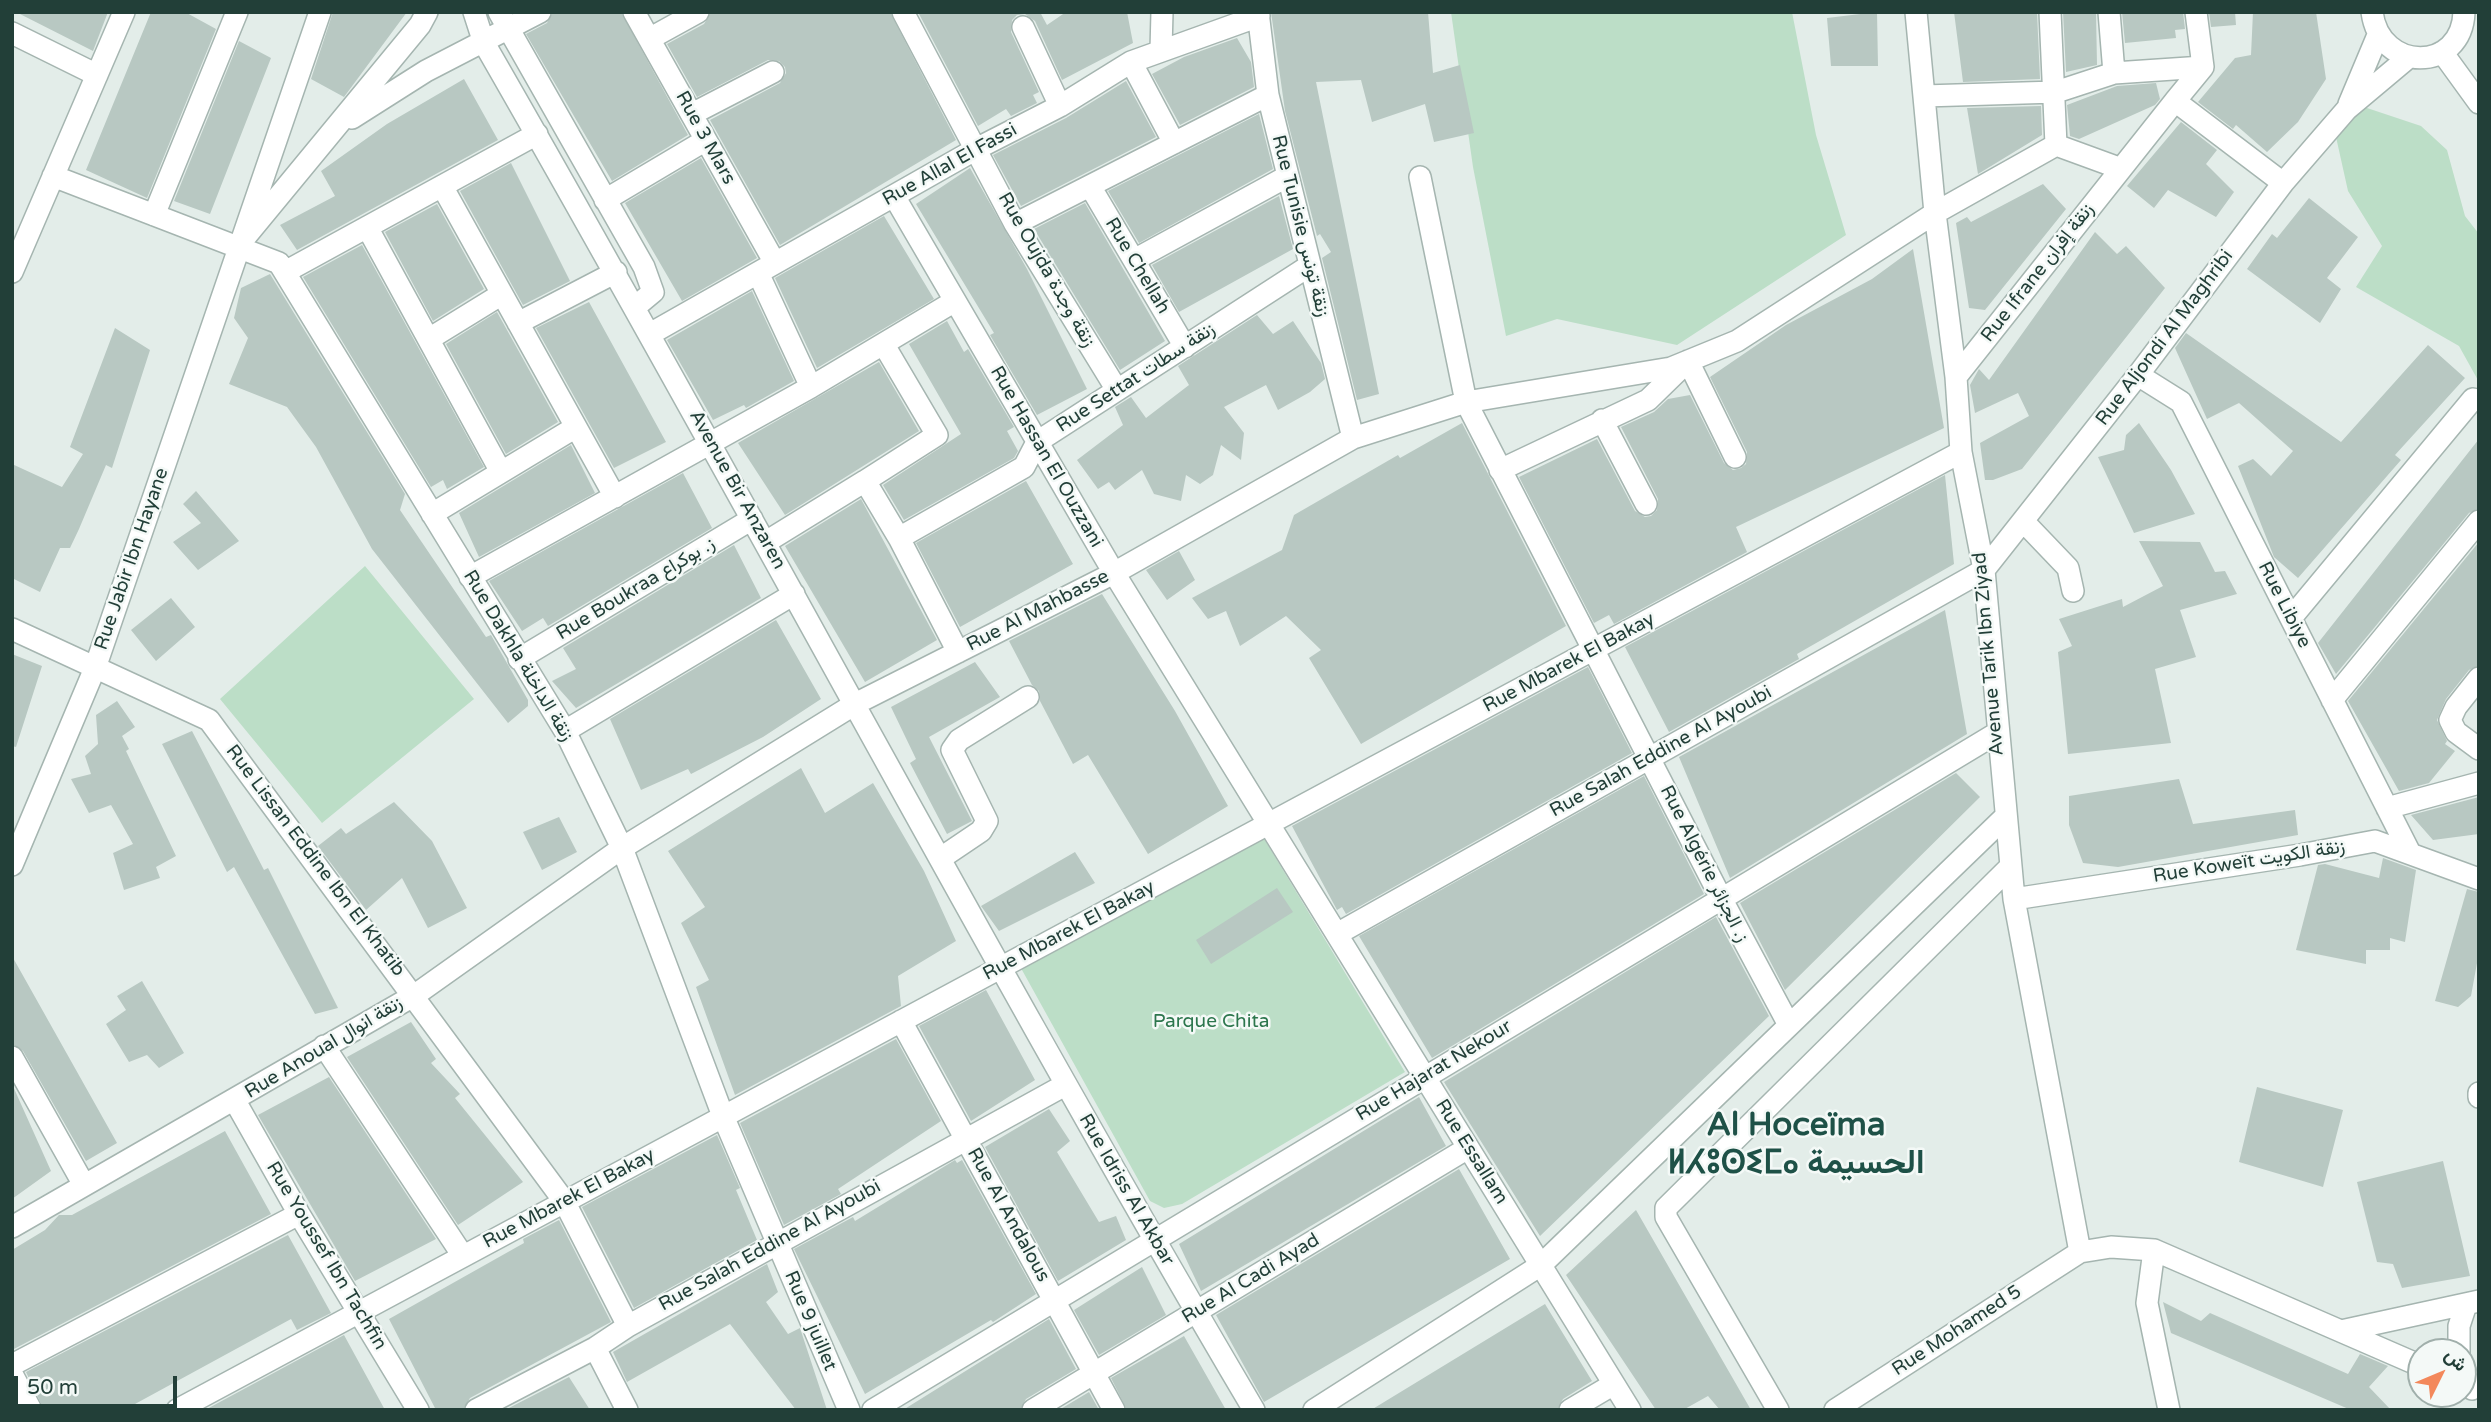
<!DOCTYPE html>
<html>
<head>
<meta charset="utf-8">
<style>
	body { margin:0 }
	#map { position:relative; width:2491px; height:1422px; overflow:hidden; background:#e3ede9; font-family:"Varela Round",Vazirmatn,sans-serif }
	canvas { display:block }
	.frame { position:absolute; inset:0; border:14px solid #223f38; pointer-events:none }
	.north { position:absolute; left:2407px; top:1338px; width:70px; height:70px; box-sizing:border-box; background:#f4f9f7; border:2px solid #a0afab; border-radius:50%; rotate:47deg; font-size:19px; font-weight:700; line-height:28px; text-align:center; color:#223f38 }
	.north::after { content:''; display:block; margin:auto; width:24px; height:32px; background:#f3885b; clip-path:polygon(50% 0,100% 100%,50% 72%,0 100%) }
	.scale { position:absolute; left:14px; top:1376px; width:163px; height:32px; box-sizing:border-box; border:4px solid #223f38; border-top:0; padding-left:9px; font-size:21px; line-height:24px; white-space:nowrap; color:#223f38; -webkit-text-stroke:5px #f4f9f7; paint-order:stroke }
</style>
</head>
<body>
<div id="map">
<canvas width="2491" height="1422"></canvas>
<div class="frame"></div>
<div class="north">ش</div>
<div class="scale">50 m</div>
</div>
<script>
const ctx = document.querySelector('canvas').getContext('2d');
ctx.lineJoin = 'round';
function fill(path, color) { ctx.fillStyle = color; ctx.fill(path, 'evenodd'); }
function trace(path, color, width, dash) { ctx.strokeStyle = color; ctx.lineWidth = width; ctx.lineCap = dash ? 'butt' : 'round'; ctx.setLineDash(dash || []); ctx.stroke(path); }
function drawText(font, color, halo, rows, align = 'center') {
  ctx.font = font + ' "Varela Round",Vazirmatn,"Noto Sans Tifinagh",sans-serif'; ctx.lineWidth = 5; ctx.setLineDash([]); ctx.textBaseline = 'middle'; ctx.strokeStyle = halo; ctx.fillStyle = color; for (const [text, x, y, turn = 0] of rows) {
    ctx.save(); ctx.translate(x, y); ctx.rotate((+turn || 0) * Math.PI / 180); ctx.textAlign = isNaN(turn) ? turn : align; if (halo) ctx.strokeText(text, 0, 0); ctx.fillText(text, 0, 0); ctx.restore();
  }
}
fill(new Path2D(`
	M 1451,12 L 1792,12 L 1816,135 L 1846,235 L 1677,345 L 1557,319 L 1506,336 L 1473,167 Z
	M 2364,107 L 2421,126 L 2447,150 L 2465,216 L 2479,234 L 2479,382 L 2459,346 L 2356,287 L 2382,246 L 2348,191 L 2336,137 Z
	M 365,566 L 474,699 L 322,823 L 220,699 Z
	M 1257,827 L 1405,1072 L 1182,1204 L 1164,1208 L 1150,1201 L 1022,970 L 1020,959 Z`), '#bcdec7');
fill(new Path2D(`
	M 16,12 L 108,12 L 93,51 Z
	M 151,12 L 185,12 L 216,29 L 147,198 L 86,170 Z
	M 333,12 L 407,12 L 344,97 L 311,79 Z
	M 553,12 L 621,12 L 688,135 L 612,181 L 526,34 L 547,23 Z
	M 711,12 L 890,12 L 956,140 L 780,245 L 710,120 L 780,83 L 786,73 L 785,67 L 779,61 L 768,60 L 697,97 L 667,44 L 704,24 Z
	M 918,12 L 1040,12 L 1047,25 L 1066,12 L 1127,12 L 1133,43 L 1062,80 L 1035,21 L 1025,14 L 1017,15 L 1012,20 L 1011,32 L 1039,92 L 1033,95 L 1037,103 L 1011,116 L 1006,109 L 978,126 Z
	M 1271,12 L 1428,12 L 1433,73 L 1460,65 L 1474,133 L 1434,142 L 1425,104 L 1372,122 L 1361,80 L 1316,82 L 1379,394 L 1357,400 L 1322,258 L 1331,252 L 1320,234 L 1317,236 L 1285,111 Z
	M 1877,12 L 1878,66 L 1831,66 L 1827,18 Z
	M 1954,12 L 2037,12 L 2040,79 L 1963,82 Z
	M 2063,12 L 2096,12 L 2097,65 L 2066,72 Z
	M 2122,12 L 2183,12 L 2185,29 L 2175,30 L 2176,38 L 2125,43 Z
	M 2209,12 L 2235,12 L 2236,25 L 2211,27 Z
	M 2253,12 L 2316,12 L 2326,79 L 2298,122 L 2267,152 L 2236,125 L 2233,129 L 2198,102 L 2235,58 L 2251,55 Z
	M 1237,38 L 1251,62 L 1254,87 L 1180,125 L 1152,74 L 1184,57 Z
	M 239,41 L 271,58 L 210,214 L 174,201 Z
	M 464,79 L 498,140 L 297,250 L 280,225 L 335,196 L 321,171 L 387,124 Z
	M 1126,81 L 1156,137 L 1021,206 L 993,155 L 1066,118 Z
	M 2156,83 L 2160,99 L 2155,105 L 2079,139 L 2070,136 L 2067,105 L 2117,86 Z
	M 2041,106 L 2042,135 L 1978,174 L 1967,108 Z
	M 1259,114 L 1273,169 L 1139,243 L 1108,191 Z
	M 2181,122 L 2217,150 L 2206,164 L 2234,192 L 2216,217 L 2168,190 L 2154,208 L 2127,186 Z
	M 701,158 L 757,258 L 682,301 L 625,203 Z
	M 511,163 L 570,281 L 523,305 L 460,191 Z
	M 970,168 L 1027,269 L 1087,389 L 1037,415 L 990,335 L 994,333 L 916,204 Z
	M 2043,184 L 2066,209 L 1985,310 L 1969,308 L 1956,223 L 1967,217 L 1971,222 Z
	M 1279,196 L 1293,249 L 1179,312 L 1152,265 Z
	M 2309,198 L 2358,237 L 2327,278 L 2341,289 L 2320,323 L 2247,269 L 2272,234 L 2277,238 Z
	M 1085,203 L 1165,341 L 1120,370 L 1034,229 Z
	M 437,204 L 484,289 L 433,321 L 385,232 Z
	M 884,216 L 934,299 L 817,368 L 775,278 Z
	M 2095,232 L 2117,254 L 2126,246 L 2165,288 L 2022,469 L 1993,480 L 1985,480 L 1980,443 L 2029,416 L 2018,393 L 1975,413 L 1970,385 L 1979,369 L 1989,380 Z
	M 362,245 L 484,467 L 447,489 L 443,480 L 431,487 L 303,277 Z
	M 1913,249 L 1944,428 L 1736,527 L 1747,552 L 1614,624 L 1609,615 L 1594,623 L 1519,477 L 1597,439 L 1635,511 L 1645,517 L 1651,516 L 1657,510 L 1658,499 L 1621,427 L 1654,412 L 1668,399 L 1690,395 L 1724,463 L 1733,470 L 1741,468 L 1746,464 L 1747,452 L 1710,377 L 1786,325 L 1872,279 Z
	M 270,274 L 405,494 L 400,510 L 486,637 L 491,635 L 528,700 L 528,706 L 508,723 L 372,549 L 316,447 L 287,407 L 229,384 L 248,338 L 234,318 L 241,288 Z
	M 752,291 L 794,381 L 746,408 L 744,405 L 713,420 L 667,340 Z
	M 589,302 L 666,442 L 614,468 L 536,328 Z
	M 497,312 L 558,422 L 506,454 L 446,344 Z
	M 1257,315 L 1273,334 L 1293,321 L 1321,363 L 1325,379 L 1310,392 L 1278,410 L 1266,385 L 1224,407 L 1244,433 L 1241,460 L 1221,445 L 1213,475 L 1200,484 L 1186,475 L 1181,501 L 1154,494 L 1142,470 L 1115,490 L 1109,482 L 1098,489 L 1077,460 L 1123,425 L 1115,407 L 1131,397 L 1146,418 L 1189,385 L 1178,366 Z
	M 947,321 L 964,352 L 968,349 L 1014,427 L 1007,431 L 1018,451 L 1014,458 L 904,520 L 883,485 L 961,434 L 909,344 Z
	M 115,328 L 150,350 L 112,468 L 106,465 L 79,529 L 70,548 L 60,548 L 40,592 L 12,578 L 12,464 L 62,487 L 83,454 L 70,447 Z
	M 2186,333 L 2341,442 L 2428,345 L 2465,378 L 2395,455 L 2401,460 L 2298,578 L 2274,557 L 2238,466 L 2253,459 L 2271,476 L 2293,451 L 2239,403 L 2207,419 L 2175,348 Z
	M 879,362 L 919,431 L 785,515 L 738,443 Z
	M 1462,423 L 1566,626 L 1361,744 L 1309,658 L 1321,650 L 1286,616 L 1240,646 L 1226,611 L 1208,619 L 1192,598 L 1282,550 L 1294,515 L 1398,455 L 1400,458 Z
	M 2139,423 L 2171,470 L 2195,514 L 2134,533 L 2098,457 L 2124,450 L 2126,435 Z
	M 2479,439 L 2479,508 L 2469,513 L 2336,674 L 2318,643 Z
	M 571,445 L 595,493 L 479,557 L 459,513 Z
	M 683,473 L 712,528 L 548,626 L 543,618 L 522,631 L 489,581 Z
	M 1945,475 L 1954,564 L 1797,654 L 1799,659 L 1669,732 L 1625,647 Z
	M 1026,481 L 1073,564 L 960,627 L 916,543 Z
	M 196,491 L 239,541 L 198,570 L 173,542 L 201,523 L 183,504 Z
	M 861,499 L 937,640 L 865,682 L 785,546 Z
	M 2139,541 L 2200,542 L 2215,572 L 2225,571 L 2237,594 L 2180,610 L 2196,657 L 2155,669 L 2171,743 L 2068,754 L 2058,652 L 2072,646 L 2059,619 L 2122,599 L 2123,607 L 2163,586 Z
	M 2479,542 L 2479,665 L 2469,670 L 2446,699 L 2437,720 L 2447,741 L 2445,744 L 2455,751 L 2429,783 L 2399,791 L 2348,701 Z
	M 734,545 L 761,598 L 576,708 L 552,681 L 576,669 L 563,648 Z
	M 1179,551 L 1195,580 L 1167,600 L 1146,570 Z
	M 1102,594 L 1175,711 L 1228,806 L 1148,854 L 1088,755 L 1073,764 L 1040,701 L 1039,691 L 1032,685 L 1009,641 Z
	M 171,598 L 195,627 L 156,661 L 131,630 Z
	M 1945,610 L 1967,734 L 1730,878 L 1679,757 Z
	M 776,620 L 821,699 L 763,737 L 691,774 L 688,769 L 641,790 L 610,719 Z
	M 12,654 L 42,666 L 16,747 L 12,746 Z
	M 975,662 L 1000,697 L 929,737 L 972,821 L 947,834 L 910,763 L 916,759 L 891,707 Z
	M 1588,667 L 1632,753 L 1346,914 L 1342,907 L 1337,910 L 1292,826 Z
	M 117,701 L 135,727 L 122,736 L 129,749 L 126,751 L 176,856 L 156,867 L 160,878 L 124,890 L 113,853 L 133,844 L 111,805 L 89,813 L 71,779 L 91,774 L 85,756 L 98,744 L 96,715 Z
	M 192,731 L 264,870 L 268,868 L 338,1008 L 315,1014 L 234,867 L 227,872 L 162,744 Z
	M 801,768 L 825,813 L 873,783 L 924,871 L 956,941 L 898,976 L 901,1006 L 735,1095 L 696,987 L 709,980 L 681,923 L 705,907 L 668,851 Z
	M 1956,773 L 1980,797 L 1785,990 L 1740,903 Z
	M 1644,776 L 1704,894 L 1432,1058 L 1359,936 Z
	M 2179,779 L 2193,824 L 2295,810 L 2298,835 L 2118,867 L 2083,863 L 2069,825 L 2069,796 Z
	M 2479,797 L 2479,834 L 2433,840 L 2411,815 Z
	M 394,802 L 432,841 L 467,908 L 428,928 L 402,878 L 366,910 L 318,846 L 341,828 L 346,834 Z
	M 559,817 L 577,852 L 542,870 L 523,832 Z
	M 1075,852 L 1095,883 L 999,931 L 981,906 Z
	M 2383,858 L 2416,870 L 2405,942 L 2390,938 L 2390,950 L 2366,950 L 2366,964 L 2296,950 L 2318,865 L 2325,864 L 2379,878 Z
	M 1277,888 L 1293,912 L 1211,964 L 1196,940 Z
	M 2467,889 L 2479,892 L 2479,952 L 2471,996 L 2458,1007 L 2435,1001 Z
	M 1716,917 L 1769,1016 L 1540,1236 L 1444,1082 Z
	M 12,956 L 117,1143 L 86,1161 L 23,1051 L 12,1044 Z
	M 142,981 L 184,1053 L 159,1068 L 147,1055 L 129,1062 L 106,1024 L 126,1010 L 117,996 Z
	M 986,990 L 1035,1080 L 971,1121 L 919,1026 Z
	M 411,1022 L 436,1059 L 431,1063 L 460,1094 L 455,1098 L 523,1182 L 458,1225 L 347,1057 Z
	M 896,1039 L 941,1121 L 838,1189 L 841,1194 L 784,1225 L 740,1123 Z
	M 329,1077 L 436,1239 L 355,1281 L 258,1115 Z
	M 12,1084 L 51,1171 L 12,1199 Z
	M 2257,1087 L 2343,1110 L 2323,1187 L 2239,1162 Z
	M 1419,1097 L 1446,1146 L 1201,1291 L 1179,1244 Z
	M 1049,1109 L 1070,1141 L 1057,1152 L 1099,1222 L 1116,1216 L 1126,1240 L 1058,1281 L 985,1147 Z
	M 225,1131 L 271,1214 L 12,1350 L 12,1250 L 45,1230 L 59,1215 L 72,1215 Z
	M 717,1135 L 740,1188 L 736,1190 L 757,1240 L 634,1308 L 582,1207 Z
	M 955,1160 L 957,1163 L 962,1160 L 1036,1294 L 993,1322 L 991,1320 L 865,1394 L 794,1249 L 853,1217 L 855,1221 Z
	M 2443,1161 L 2470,1276 L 2402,1288 L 2393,1264 L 2377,1262 L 2357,1182 Z
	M 1459,1169 L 1510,1259 L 1264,1402 L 1216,1315 Z
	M 1636,1210 L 1751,1410 L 1720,1410 L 1708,1396 L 1683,1410 L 1656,1410 L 1566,1275 Z
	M 559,1220 L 611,1322 L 470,1398 L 463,1410 L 436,1410 L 389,1319 L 524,1243 L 523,1239 Z
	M 288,1235 L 331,1313 L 297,1330 L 291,1319 L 124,1410 L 44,1410 L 26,1372 Z
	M 767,1264 L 778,1292 L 766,1302 L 788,1334 L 800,1328 L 827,1410 L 796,1410 L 730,1324 L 627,1382 L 613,1352 Z
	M 1142,1267 L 1166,1315 L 1099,1355 L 1074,1310 Z
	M 2163,1302 L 2201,1321 L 2210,1313 L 2348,1374 L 2360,1354 L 2388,1366 L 2369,1387 L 2391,1410 L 2351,1410 L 2171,1333 Z
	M 1545,1304 L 1592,1381 L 1563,1399 L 1557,1410 L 1371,1410 Z
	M 1049,1319 L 1076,1369 L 1026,1399 L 1020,1410 L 903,1410 Z
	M 344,1335 L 385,1410 L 205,1410 Z
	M 1184,1336 L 1226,1410 L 1127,1410 L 1111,1378 Z
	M 569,1377 L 590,1410 L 505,1410 Z
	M 1089,1392 L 1099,1410 L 1059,1410 Z`), '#b8c8c2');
const minor = new Path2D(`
	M 474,12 L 484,43 C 745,496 988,960 1254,1410
	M 499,12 L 644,267 L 653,292 L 635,307
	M 634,12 L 775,263
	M 903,12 L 1015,224 L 1117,390
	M 1258,12 L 1268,95 L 1353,438
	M 1916,12 L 1935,213 L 1956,377 L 1961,452 L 1984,570 L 2014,899 L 2080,1252
	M 2050,12 L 2056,145
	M 2109,12 L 2114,73
	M 2196,12 L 2203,67
	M 2372,12 C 2380,73 2462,73 2464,12
	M 1023,27 L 1060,106
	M 12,33 L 97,75
	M 649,39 L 698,12
	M 1161,50 L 1162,12
	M 2442,52 L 2479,103
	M 1131,62 L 1174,143
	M 2203,67 L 2175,101 L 2283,183
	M 1924,96 L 2056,92 L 2114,73 L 2203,67
	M 2349,104 L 2378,35
	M 692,114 L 773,72
	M 352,118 L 426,71 L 540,12
	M 53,176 L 279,263 L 565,731 L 622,848 L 723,1116 L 849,1410
	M 1420,177 L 1466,402 L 1721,898 L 1789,1025
	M 442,186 L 615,497
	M 1090,186 L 1185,347
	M 894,196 L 1114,573 L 1630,1410
	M 605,200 L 706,140
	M 154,215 L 237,12
	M 1015,224 L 1268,95
	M 367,227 L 501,472
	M 246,236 L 420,25 L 427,12
	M 1134,260 L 1288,176
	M 12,272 L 124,12
	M 285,272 L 537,134
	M 758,273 L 811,387
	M 518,323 L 616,272
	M 650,334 L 978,148 L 1060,106 L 1131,62 L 1259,16
	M 429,339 L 502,294
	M 884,345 L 937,435 L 865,481 L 899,538 L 958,652
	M 2138,375 L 2181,402 L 2410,853
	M 1956,377 L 2175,101
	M 1602,420 L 1646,504
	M 1500,470 L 1648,400 L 1688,361 L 1735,457
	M 432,514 L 576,427
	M 2023,521 L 2068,568 L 2073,591
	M 899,538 L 1024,467 L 1037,442 L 1309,266
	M 766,542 L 865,481
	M 470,577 L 811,387 L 955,301
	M 2291,618 L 2473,399
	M 12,629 L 209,720 L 564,1201 L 628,1326
	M 519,659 L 752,519
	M 2479,678 L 2456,707 L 2450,720 L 2456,732 L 2479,749
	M 2332,700 L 2479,521
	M 565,731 L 794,594
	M 2387,808 L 2479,783
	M 941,858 L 981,831 L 987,821 L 952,750 L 959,740 L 1028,697
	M 12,865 L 95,668 L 320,12
	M 2014,899 L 2300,855 L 2375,841 L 2479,879
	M 1337,934 L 1984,570 L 2138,375 L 2283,183 L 2347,109 L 2409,57
	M 901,1021 L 1114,1410
	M 324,1046 L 463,1256
	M 12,1057 L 84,1185
	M 2479,1093 L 2479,1097
	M 235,1101 L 299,1214 L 418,1410
	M 12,1227 L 415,995 L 622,848 L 855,704 L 1114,573 L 1353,438 L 1466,402 L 1671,368 L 1737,341 L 1935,213 L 2056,145 L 2119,168
	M 2154,1250 L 2147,1303 L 2169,1410
	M 2341,1331 L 2479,1301
	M 595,1348 L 627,1410
	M 2459,1352 L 2459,1326 L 2466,1305
	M 12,1365 L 299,1214
	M 2463,1366 L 2472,1389
	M 12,1374 L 31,1410
	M 177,1410 L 1961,452
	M 476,1410 L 595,1348 L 628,1326 L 1065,1085
	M 873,1410 L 1997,733
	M 1033,1410 L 1468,1148
	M 1314,1410 L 1541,1265 L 2005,817
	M 1570,1410 L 1614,1384
	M 1778,1410 L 1666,1217 L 1666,1208 L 2010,867
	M 1835,1410 L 2080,1252 L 2111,1247 L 2154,1250 L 2421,1366`);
trace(minor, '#a5b5b0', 24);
trace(minor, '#fff', 21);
drawText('19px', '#223f38', '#f4f9f7', [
	["Rue 3 Mars",705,138,61],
	["Rue Allal El Fassi",950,165,-29],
	["Rue Tunisie زنقة تونس",1300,226,76],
	["Rue Chellah",1137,266,59],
	["Rue Oujda زنقة وجدة",1046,270,60],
	["Rue Ifrane زنقة إفران",2038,273,-52],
	["Rue Aljondi Al Maghribi",2165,338,-53],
	["Rue Settat زنقة سطات",1136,378,-33],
	["Rue Hassan El Ouzzani",1046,457,60],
	["Avenue Bir Anzaren",737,490,61],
	["Rue Jabir Ibn Hayane",132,559,-71],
	["Rue Boukraa ز. بوكراع",636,589,-31],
	["Rue Libiye",2284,605,63],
	["Rue Al Mahbasse",1038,611,-27],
	["Avenue Tarik Ibn Ziyad",1989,654,-95],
	["Rue Dakhla زنقة الداخلة",518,656,59],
	["Rue Mbarek El Bakay",1569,663,-28],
	["Rue Salah Eddine Al Ayoubi",1661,752,-29],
	["Rue Lissan Eddine Ibn El Khatib",315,861,53],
	["Rue Koweït زنقة الكويت",2249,862,-9],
	["Rue Algérie ز. الجزائر",1704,864,63],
	["Rue Mbarek El Bakay",1069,931,-28],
	["Rue Anoual زنقة انوال",324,1048,-31],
	["Rue Hajarat Nekour",1434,1071,-31],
	["Rue Essallam",1471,1152,58],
	["Rue Idriss Al Akbar",1126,1190,60],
	["Rue Mbarek El Bakay",569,1199,-28],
	["Rue Al Andalous",1008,1215,61],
	["Rue Salah Eddine Al Ayoubi",770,1246,-29],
	["Rue Youssef Ibn Tachfin",326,1256,59],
	["Rue Al Cadi Ayad",1251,1279,-31],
	["Rue 9 juillet",810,1321,67],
	["Rue Mohamed 5",1957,1331,-33]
]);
drawText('19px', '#2c764d', '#f4f9f7', [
	["Parque Chita",1211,1022]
]);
drawText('bold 33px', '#1e5147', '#f4f9f7', [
	["Al Hoceïma",1796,1126],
	["ⵍⵃⵓⵙⵉⵎⴰ الحسيمة",1796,1164]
]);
</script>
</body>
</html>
